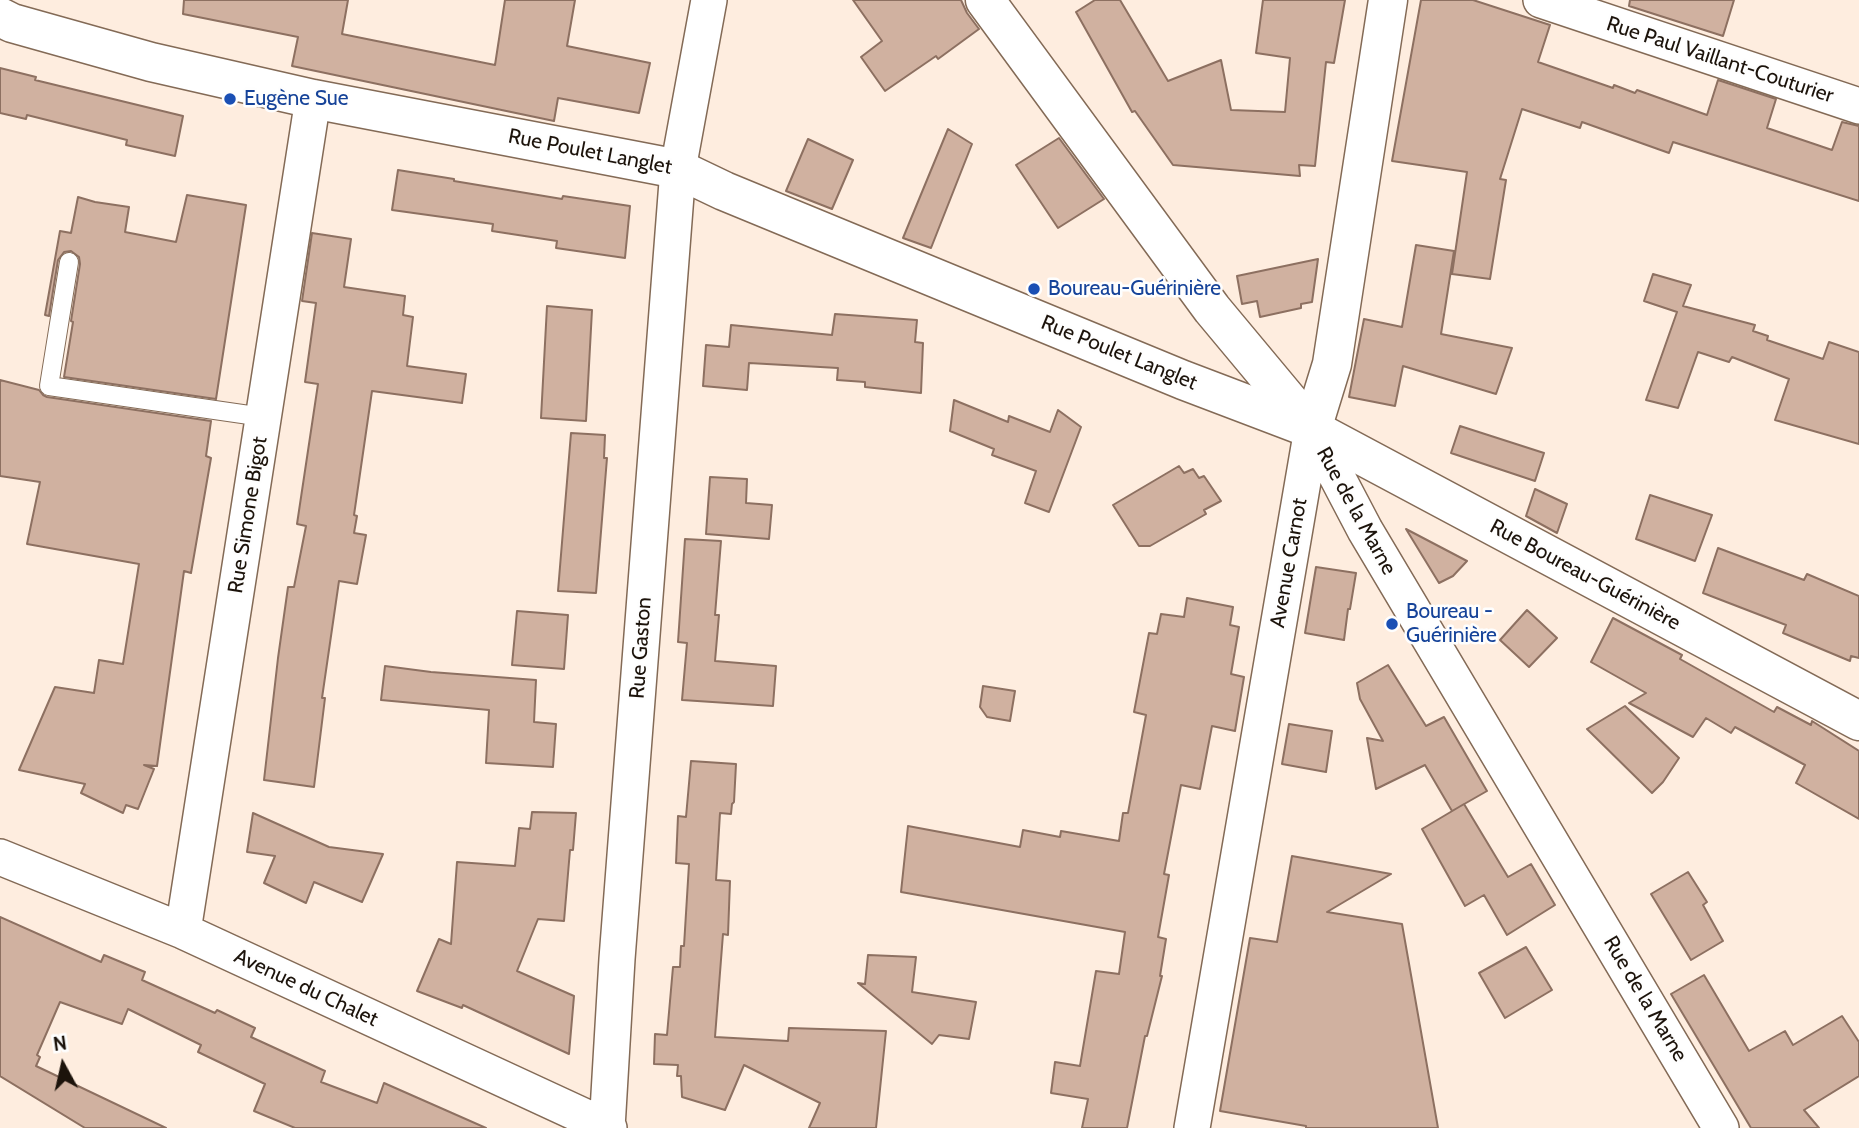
<!DOCTYPE html>
<html>
<head>
<meta charset="utf-8">
<style>
	body { margin:0 }
	#map { position:relative; width:1859px; height:1128px; overflow:hidden; background:#feeddf; font-family:Cabin,sans-serif }
	canvas { display:block }
	.north { position:absolute; left:28px; top:1030px; width:70px; height:70px; -webkit-text-stroke:5px #fefefe; paint-order:stroke; rotate:352deg; font-size:19px; font-weight:700; line-height:28px; text-align:center; color:#1c130b }
	.north::after { content:''; display:block; margin:auto; width:24px; height:32px; background:#1c130b; clip-path:polygon(50% 0,100% 100%,50% 72%,0 100%) }
</style>
</head>
<body>
<div id="map">
<canvas width="1859" height="1128"></canvas>
<div class="north">N</div>
</div>
<script>
const ctx = document.querySelector('canvas').getContext('2d');
ctx.lineJoin = 'round';
function fill(path, color) { ctx.fillStyle = color; ctx.fill(path, 'evenodd'); }
function trace(path, color, width, dash) { ctx.strokeStyle = color; ctx.lineWidth = width; ctx.lineCap = dash ? 'butt' : 'round'; ctx.setLineDash(dash || []); ctx.stroke(path); }
function drawText(font, color, halo, rows, align = 'center') {
  ctx.font = font + ' Cabin,sans-serif'; ctx.lineWidth = 5; ctx.setLineDash([]); ctx.textBaseline = 'middle'; ctx.strokeStyle = halo; ctx.fillStyle = color; for (const [text, x, y, turn = 0] of rows) {
    ctx.save(); ctx.translate(x, y); ctx.rotate((+turn || 0) * Math.PI / 180); ctx.textAlign = isNaN(turn) ? turn : align; if (halo) ctx.strokeText(text, 0, 0); ctx.fillText(text, 0, 0); ctx.restore();
  }
}
const building = new Path2D(`
	M 184,0 L 348,0 L 342,34 L 495,65 L 505,0 L 575,0 L 567,46 L 650,63 L 639,113 L 558,98 L 554,121 L 292,66 L 298,37 L 183,14 Z
	M 853,0 L 961,0 L 967,13 L 979,29 L 938,59 L 936,56 L 885,91 L 861,57 L 882,41 Z
	M 1095,0 L 1120,0 L 1168,81 L 1221,60 L 1231,110 L 1285,112 L 1290,58 L 1256,53 L 1263,0 L 1345,0 L 1334,63 L 1326,62 L 1315,166 L 1299,165 L 1300,176 L 1173,165 L 1135,111 L 1132,112 L 1076,12 Z
	M 1421,0 L 1473,0 L 1550,25 L 1538,62 L 1613,88 L 1614,85 L 1635,93 L 1637,90 L 1707,115 L 1718,80 L 1776,99 L 1767,128 L 1832,150 L 1842,122 L 1859,126 L 1859,201 L 1673,142 L 1669,153 L 1582,122 L 1580,128 L 1522,109 L 1500,179 L 1506,180 L 1490,279 L 1452,274 L 1467,172 L 1392,161 Z
	M 1630,0 L 1734,0 L 1723,36 L 1629,6 Z
	M 0,68 L 36,77 L 35,80 L 183,116 L 175,156 L 126,145 L 127,140 L 27,115 L 26,119 L 0,113 Z
	M 948,129 L 972,144 L 931,248 L 903,238 Z
	M 1059,138 L 1104,199 L 1058,228 L 1016,165 Z
	M 808,139 L 853,160 L 832,209 L 786,191 Z
	M 398,170 L 454,179 L 454,181 L 562,199 L 563,196 L 630,206 L 625,258 L 556,248 L 557,241 L 492,231 L 493,224 L 392,210 Z
	M 187,195 L 246,205 L 216,399 L 64,377 L 73,322 L 71,321 L 80,264 L 79,257 L 71,251 L 64,252 L 58,260 L 49,316 L 45,315 L 60,231 L 71,233 L 78,197 L 95,202 L 129,207 L 125,232 L 176,242 Z
	M 312,233 L 351,239 L 344,287 L 405,296 L 403,315 L 413,317 L 407,366 L 466,374 L 462,403 L 372,391 L 354,515 L 357,516 L 354,533 L 366,535 L 357,584 L 339,581 L 322,698 L 325,698 L 314,787 L 264,780 L 278,658 L 288,587 L 294,587 L 306,526 L 297,524 L 318,384 L 305,382 L 316,303 L 302,301 Z
	M 1416,245 L 1454,251 L 1441,334 L 1512,348 L 1496,394 L 1403,366 L 1395,406 L 1349,397 L 1364,319 L 1402,327 Z
	M 1318,259 L 1312,302 L 1301,304 L 1301,308 L 1260,317 L 1257,301 L 1242,304 L 1237,276 Z
	M 1653,274 L 1691,285 L 1683,306 L 1755,325 L 1753,331 L 1768,336 L 1767,340 L 1823,359 L 1829,342 L 1859,352 L 1859,444 L 1775,420 L 1789,379 L 1732,357 L 1729,362 L 1698,352 L 1678,408 L 1646,400 L 1677,312 L 1644,301 Z
	M 547,306 L 592,310 L 586,421 L 541,418 Z
	M 835,314 L 917,320 L 915,342 L 923,343 L 921,393 L 865,387 L 865,382 L 837,380 L 838,368 L 749,363 L 747,390 L 703,386 L 706,345 L 729,347 L 731,325 L 832,335 Z
	M 0,380 L 39,390 L 43,395 L 47,397 L 211,421 L 206,456 L 211,458 L 191,573 L 184,571 L 157,766 L 144,765 L 154,769 L 138,809 L 126,805 L 123,813 L 81,793 L 85,784 L 19,770 L 55,687 L 94,693 L 99,660 L 123,664 L 139,564 L 27,544 L 40,482 L 0,476 Z
	M 954,400 L 1008,422 L 1009,416 L 1050,432 L 1058,410 L 1081,427 L 1049,512 L 1025,503 L 1036,471 L 992,455 L 994,449 L 950,431 Z
	M 1460,426 L 1544,453 L 1535,481 L 1451,453 Z
	M 571,433 L 605,435 L 604,458 L 607,458 L 596,593 L 558,591 Z
	M 1179,466 L 1184,473 L 1193,469 L 1199,478 L 1204,476 L 1221,501 L 1204,510 L 1206,514 L 1150,546 L 1139,546 L 1113,505 Z
	M 710,477 L 747,479 L 746,503 L 772,505 L 769,539 L 706,534 Z
	M 1535,489 L 1567,504 L 1557,533 L 1526,516 Z
	M 1650,495 L 1712,515 L 1695,561 L 1636,539 Z
	M 1406,529 L 1467,561 L 1453,576 L 1439,583 Z
	M 685,539 L 721,541 L 715,615 L 719,615 L 715,661 L 776,666 L 773,706 L 682,700 L 687,643 L 678,642 Z
	M 1718,548 L 1804,580 L 1807,574 L 1859,596 L 1859,658 L 1851,656 L 1850,661 L 1783,633 L 1786,625 L 1703,593 Z
	M 1316,567 L 1356,573 L 1350,609 L 1348,609 L 1344,640 L 1305,633 Z
	M 1187,598 L 1233,607 L 1230,625 L 1239,627 L 1231,674 L 1244,677 L 1235,731 L 1212,726 L 1200,789 L 1181,785 L 1164,874 L 1169,875 L 1158,937 L 1166,939 L 1160,976 L 1162,976 L 1147,1036 L 1145,1036 L 1127,1128 L 1082,1128 L 1088,1099 L 1051,1093 L 1055,1062 L 1080,1066 L 1096,971 L 1119,974 L 1125,932 L 901,892 L 908,826 L 1020,847 L 1023,830 L 1060,837 L 1061,831 L 1119,841 L 1123,813 L 1128,813 L 1146,715 L 1134,712 L 1149,633 L 1157,634 L 1161,614 L 1184,617 Z
	M 1527,610 L 1557,638 L 1529,667 L 1500,640 Z
	M 517,611 L 568,615 L 564,669 L 512,665 Z
	M 1613,618 L 1682,655 L 1680,659 L 1774,712 L 1777,707 L 1811,725 L 1812,721 L 1859,751 L 1859,819 L 1796,783 L 1805,765 L 1735,727 L 1731,733 L 1706,718 L 1693,737 L 1629,703 L 1646,693 L 1591,662 Z
	M 1388,665 L 1426,726 L 1444,717 L 1487,791 L 1452,811 L 1425,765 L 1376,789 L 1367,738 L 1383,741 L 1360,699 L 1357,683 Z
	M 385,666 L 431,672 L 536,680 L 534,722 L 556,724 L 553,767 L 486,763 L 489,710 L 381,700 Z
	M 983,686 L 1015,691 L 1010,721 L 987,717 L 980,707 Z
	M 1625,706 L 1679,758 L 1663,782 L 1652,793 L 1587,729 Z
	M 1289,724 L 1332,731 L 1326,772 L 1282,764 Z
	M 691,761 L 736,764 L 734,802 L 732,804 L 731,814 L 720,813 L 716,880 L 730,881 L 728,935 L 723,934 L 715,1037 L 788,1041 L 789,1028 L 886,1031 L 876,1128 L 809,1128 L 820,1103 L 744,1065 L 725,1110 L 682,1097 L 681,1076 L 677,1076 L 678,1065 L 654,1064 L 655,1034 L 667,1035 L 673,967 L 680,967 L 681,946 L 684,946 L 689,864 L 676,863 L 678,816 L 686,817 Z
	M 1464,804 L 1508,877 L 1531,864 L 1555,905 L 1507,935 L 1484,895 L 1465,906 L 1422,829 Z
	M 532,812 L 576,813 L 573,850 L 570,850 L 564,921 L 538,919 L 517,971 L 574,996 L 569,1054 L 463,1005 L 462,1008 L 417,991 L 439,939 L 451,944 L 457,862 L 515,866 L 519,828 L 530,829 Z
	M 253,813 L 329,847 L 383,854 L 362,902 L 314,882 L 306,903 L 264,883 L 275,856 L 247,852 Z
	M 1292,856 L 1391,874 L 1327,912 L 1402,924 L 1438,1128 L 1306,1128 L 1306,1126 L 1220,1111 L 1250,938 L 1277,942 Z
	M 1688,872 L 1707,902 L 1703,905 L 1723,941 L 1691,960 L 1651,894 Z
	M 0,917 L 101,962 L 104,955 L 145,972 L 142,980 L 215,1013 L 217,1010 L 255,1028 L 251,1037 L 325,1071 L 321,1082 L 377,1103 L 384,1083 L 486,1128 L 295,1128 L 254,1111 L 265,1084 L 198,1052 L 201,1045 L 128,1009 L 122,1024 L 60,1002 L 37,1055 L 40,1057 L 36,1066 L 166,1128 L 85,1128 L 0,1076 Z
	M 1526,947 L 1552,990 L 1505,1018 L 1479,973 Z
	M 868,955 L 916,957 L 912,992 L 976,1002 L 969,1039 L 939,1035 L 932,1044 L 858,983 L 865,984 Z
	M 1704,975 L 1749,1051 L 1785,1031 L 1793,1045 L 1842,1016 L 1859,1042 L 1859,1076 L 1804,1110 L 1819,1128 L 1751,1128 L 1671,994 Z`);
fill(building, '#d0b1a0');
trace(building, '#8d7061', 2);
const service = new Path2D(`
	M 69,262 L 49,386 L 263,417`);
const minor = new Path2D(`
	M 1541,0 L 1859,106
	M 1312,429 L 1365,530 L 1721,1128
	M 0,857 L 183,931 L 609,1128
	M 183,931 L 313,99
	M 607,1128 L 617,959 L 678,169 L 709,0
	M 1192,1128 L 1312,429`);
const tertiary = new Path2D(`
	M 0,17 L 12,23 L 151,62 L 313,99 L 678,169 L 724,191 L 1183,380 L 1312,429 L 1332,364 L 1388,0`);
const secondary = new Path2D(`
	M 985,0 L 1212,309 L 1312,429 L 1859,721`);
trace(service, '#836a56', 20);
trace(minor, '#836a56', 38);
trace(tertiary, '#836a56', 41);
trace(secondary, '#836a56', 41);
trace(service, '#fff', 18);
trace(minor, '#fff', 35);
trace(tertiary, '#fff', 38);
trace(secondary, '#fff', 38);
for (const [x, y, r, color] of [
	[230,99,7,"#1a4fb4"],
	[1034,289,7,"#1a4fb4"],
	[1392,624,7,"#1a4fb4"]
]) { const dot = new Path2D(); dot.arc(x, y, r, 0, 2 * Math.PI); ctx.fillStyle = color; ctx.fill(dot); trace(dot, '#fefefe', 2.5); }
drawText('21px', '#1c130b', '#fefefe', [
	["Rue Paul Vaillant-Couturier",1720,60,18],
	["Rue Poulet Langlet",590,152,11],
	["Rue Poulet Langlet",1119,353,22],
	["Rue de la Marne",1356,511,61],
	["Rue Simone Bigot",248,515,-81],
	["Avenue Carnot",1289,563,-80],
	["Rue Boureau-Guérinière",1585,575,28],
	["Rue Gaston",641,648,-86],
	["Avenue du Chalet",306,988,25],
	["Rue de la Marne",1645,999,59]
]);
drawText('21px', '#164399', '#fefefe', [
	["Eugène Sue",244,99],
	["Boureau-Guérinière",1048,289],
	["Boureau -",1406,612],
	["Guérinière",1406,636]
], 'left');
</script>
</body>
</html>
